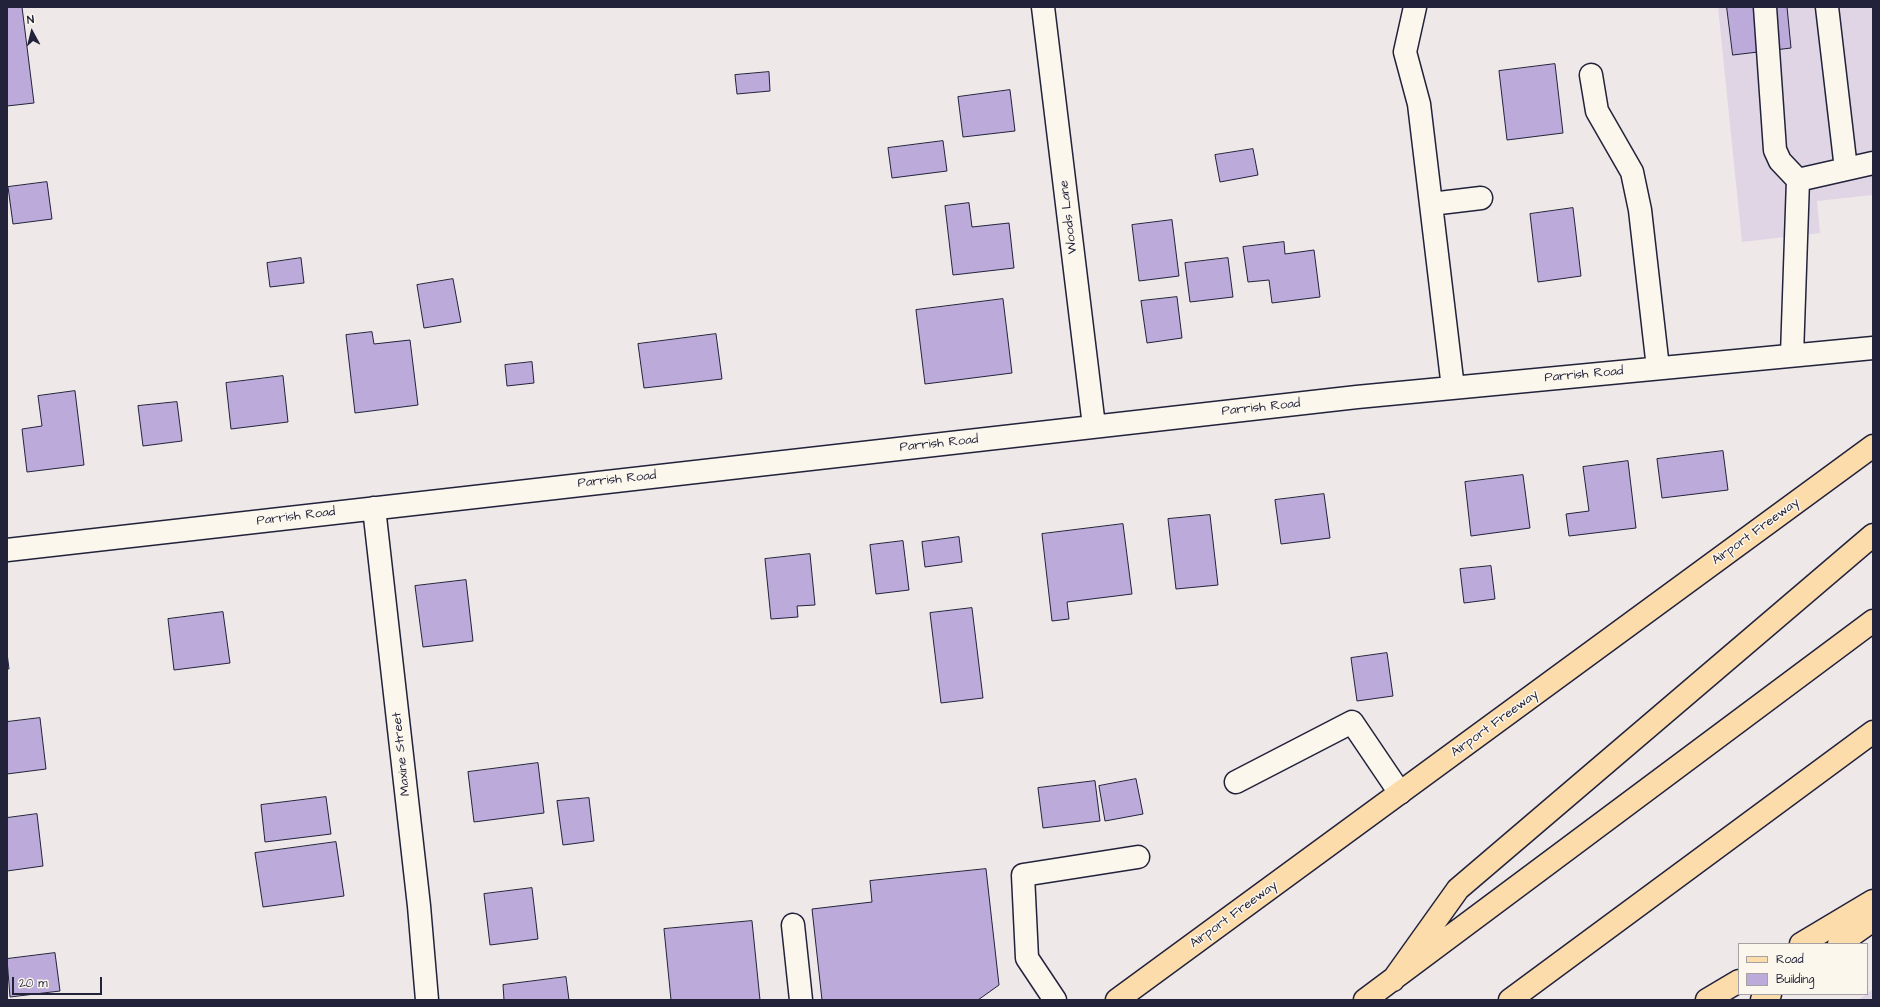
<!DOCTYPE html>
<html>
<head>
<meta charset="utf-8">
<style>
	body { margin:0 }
	#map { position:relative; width:1880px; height:1007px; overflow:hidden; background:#eee8e8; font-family:"Architects Daughter",sans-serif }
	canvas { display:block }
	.frame { position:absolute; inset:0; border:8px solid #22223b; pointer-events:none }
	.legend { position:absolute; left:1738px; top:943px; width:130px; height:52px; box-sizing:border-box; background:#fbf7ec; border:1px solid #a4a2a5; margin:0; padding:5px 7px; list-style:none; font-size:12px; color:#22223b }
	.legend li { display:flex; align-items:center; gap:8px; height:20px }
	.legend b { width:20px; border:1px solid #a4a2a5 }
	.north { position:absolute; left:12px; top:12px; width:40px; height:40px; -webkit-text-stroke:3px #fbf7ec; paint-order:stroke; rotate:353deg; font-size:11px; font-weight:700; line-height:16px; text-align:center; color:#22223b }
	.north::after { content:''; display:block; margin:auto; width:14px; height:18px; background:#22223b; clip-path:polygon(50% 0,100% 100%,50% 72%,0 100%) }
	.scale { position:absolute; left:12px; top:977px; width:90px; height:18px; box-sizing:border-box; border:2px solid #22223b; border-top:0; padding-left:5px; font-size:12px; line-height:14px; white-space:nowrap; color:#22223b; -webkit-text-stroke:3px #fbf7ec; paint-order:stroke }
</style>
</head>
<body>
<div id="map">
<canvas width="1880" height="1007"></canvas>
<div class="frame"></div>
<ul class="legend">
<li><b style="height:5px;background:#fddcac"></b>Road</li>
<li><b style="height:11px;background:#bbaada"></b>Building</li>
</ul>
<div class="north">N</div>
<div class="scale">20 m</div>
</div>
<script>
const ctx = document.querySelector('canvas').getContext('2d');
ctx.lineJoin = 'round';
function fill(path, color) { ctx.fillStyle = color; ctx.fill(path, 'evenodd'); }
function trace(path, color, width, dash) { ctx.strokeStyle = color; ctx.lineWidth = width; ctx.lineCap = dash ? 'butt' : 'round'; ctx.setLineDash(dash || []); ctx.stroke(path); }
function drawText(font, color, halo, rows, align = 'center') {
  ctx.font = font + ' "Architects Daughter",sans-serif'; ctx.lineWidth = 3; ctx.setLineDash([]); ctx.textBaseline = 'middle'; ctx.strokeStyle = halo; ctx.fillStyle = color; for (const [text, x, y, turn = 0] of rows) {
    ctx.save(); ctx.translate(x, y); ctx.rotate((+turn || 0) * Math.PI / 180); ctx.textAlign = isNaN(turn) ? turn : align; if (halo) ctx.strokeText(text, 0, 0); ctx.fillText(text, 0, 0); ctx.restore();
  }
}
fill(new Path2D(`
	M 1718,7 L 1873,7 L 1873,195 L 1817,201 L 1820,233 L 1742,242 Z
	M 1873,989 L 1873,1000 L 1858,1000 L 1867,994 Z`), '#dfd5e4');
const building = new Path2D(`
	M 7,7 L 22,7 L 34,103 L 7,106 Z
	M 1727,7 L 1787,7 L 1791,48 L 1733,55 Z
	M 1555,64 L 1563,133 L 1507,140 L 1499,71 Z
	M 769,72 L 770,91 L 737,94 L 735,75 Z
	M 1010,90 L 1015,131 L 963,137 L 958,97 Z
	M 943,141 L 947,171 L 892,178 L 888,148 Z
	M 1253,149 L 1258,175 L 1220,182 L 1215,155 Z
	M 47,182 L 52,219 L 13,224 L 8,187 Z
	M 969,203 L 972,227 L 1009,223 L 1014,268 L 953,275 L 945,206 Z
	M 1573,208 L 1581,276 L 1538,282 L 1530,214 Z
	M 1172,220 L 1179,276 L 1139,281 L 1132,225 Z
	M 1284,242 L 1285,254 L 1314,250 L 1320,297 L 1272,303 L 1269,280 L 1248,282 L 1243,247 Z
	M 301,258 L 304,283 L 270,287 L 267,263 Z
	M 1228,258 L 1233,297 L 1190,302 L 1185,263 Z
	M 453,279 L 461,322 L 424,328 L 417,285 Z
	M 1177,297 L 1182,338 L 1147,343 L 1141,301 Z
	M 1003,299 L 1012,373 L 925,384 L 916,310 Z
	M 372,332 L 374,344 L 410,340 L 418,405 L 355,413 L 346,335 Z
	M 716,334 L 722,379 L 644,388 L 638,344 Z
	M 532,362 L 534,383 L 507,386 L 505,365 Z
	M 283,376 L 288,422 L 231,429 L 226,383 Z
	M 75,391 L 84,465 L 27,472 L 22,429 L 42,426 L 38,396 Z
	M 177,402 L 182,441 L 143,446 L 138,406 Z
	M 1723,451 L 1728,490 L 1662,498 L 1657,459 Z
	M 1628,461 L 1636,528 L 1569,536 L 1566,514 L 1589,511 L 1583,467 Z
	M 1523,475 L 1530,528 L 1471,536 L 1465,482 Z
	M 1324,494 L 1330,538 L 1281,544 L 1275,500 Z
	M 1210,515 L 1218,585 L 1176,589 L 1168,519 Z
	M 1123,524 L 1132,594 L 1067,602 L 1069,619 L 1052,621 L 1042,534 Z
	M 959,537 L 962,562 L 925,567 L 922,542 Z
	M 903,541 L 909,590 L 876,594 L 870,545 Z
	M 810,554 L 815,605 L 797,606 L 798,617 L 771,619 L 765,559 Z
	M 1491,566 L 1495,599 L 1464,603 L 1460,569 Z
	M 466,580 L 473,641 L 423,647 L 415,586 Z
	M 972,608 L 983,698 L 941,703 L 930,613 Z
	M 223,612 L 230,663 L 174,670 L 168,619 Z
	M 7,653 L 9,669 L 7,669 Z
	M 1387,653 L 1393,696 L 1357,701 L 1351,658 Z
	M 40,718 L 46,769 L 7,774 L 7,722 Z
	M 538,763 L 544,813 L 474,822 L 468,772 Z
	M 1136,779 L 1143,814 L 1105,821 L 1099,786 Z
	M 1095,781 L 1100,821 L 1043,828 L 1038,788 Z
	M 326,797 L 331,834 L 265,842 L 261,805 Z
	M 589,798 L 594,841 L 563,845 L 557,801 Z
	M 37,814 L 43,866 L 7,871 L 7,818 Z
	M 336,842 L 344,896 L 263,907 L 255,853 Z
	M 986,869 L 999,985 L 978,1000 L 822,1000 L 812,909 L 872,902 L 870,881 Z
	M 532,888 L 538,939 L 490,945 L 484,894 Z
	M 752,921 L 760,1000 L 671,1000 L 664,929 Z
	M 55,953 L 60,991 L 10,997 L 7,959 Z
	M 566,977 L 569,1000 L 504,1000 L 503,985 Z`);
fill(building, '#bbaada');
trace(building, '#22223b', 1);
const minor = new Path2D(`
	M 1043,7 L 1094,426
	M 1415,7 L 1405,52 L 1419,104 L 1453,388
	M 1765,7 L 1775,150 L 1780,161 L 1798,180
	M 1827,7 L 1846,169
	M 1591,75 L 1597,111 L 1632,172 L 1640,210 L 1658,368
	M 1431,204 L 1481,198
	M 1792,355 L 1798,180 L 1873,163
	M 374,508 L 419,906 L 427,1000
	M 7,550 L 1357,397 L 1873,348
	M 1236,782 L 1352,722 L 1400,793
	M 793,925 L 801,1000
	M 1055,1000 L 1027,958 L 1023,875 L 1138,857`);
const major = new Path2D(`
	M 1839,944 L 1873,920
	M 1117,1000 L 1873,446
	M 1762,1000 L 1770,994`);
const highway = new Path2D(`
	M 1801,944 L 1873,901
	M 1393,980 L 1458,889 L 1873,535
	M 1365,1000 L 1873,621
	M 1510,1000 L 1873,732
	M 1707,1000 L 1739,981`);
trace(minor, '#22223b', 25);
trace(major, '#22223b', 25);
trace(highway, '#22223b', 25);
trace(minor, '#fbf7ec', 22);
trace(major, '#fddcac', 22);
trace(highway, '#fddcac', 22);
drawText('13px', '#22223b', '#fbf7ec', [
	["Woods Lane",1069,217,-97],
	["Parrish Road",1584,375,-5],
	["Parrish Road",1261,408,-6],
	["Parrish Road",939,444,-6],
	["Parrish Road",617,480,-6],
	["Parrish Road",296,517,-7],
	["Airport Freeway",1756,532,-36],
	["Airport Freeway",1495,724,-36],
	["Maxine Street",402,754,-96],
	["Airport Freeway",1234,915,-36]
]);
</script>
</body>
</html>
